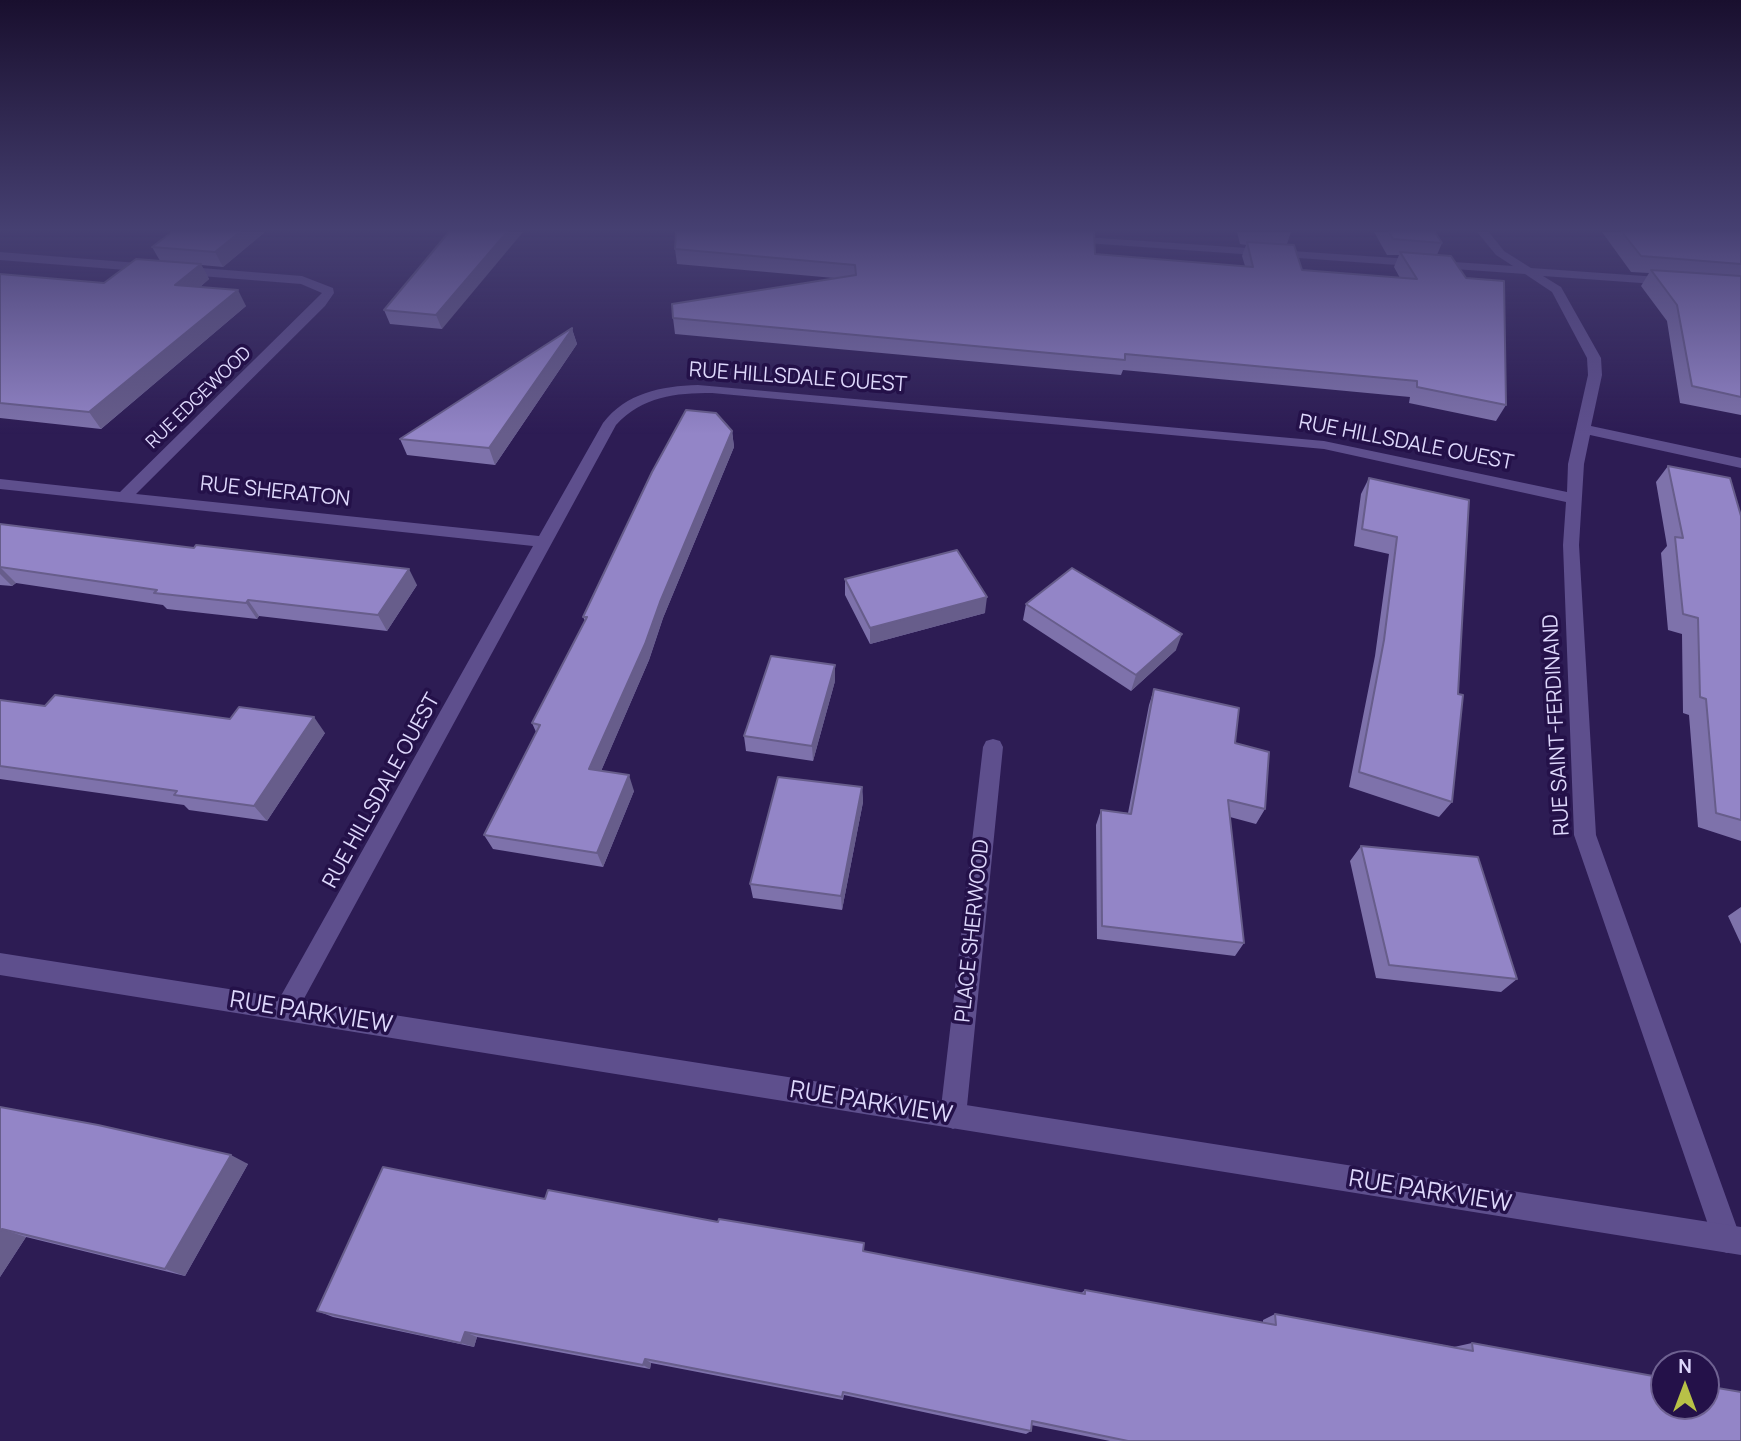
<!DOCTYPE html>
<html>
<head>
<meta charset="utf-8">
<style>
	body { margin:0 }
	#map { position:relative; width:1741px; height:1441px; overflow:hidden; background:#2d1c54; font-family:Manrope,sans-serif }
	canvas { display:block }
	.north { position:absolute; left:1650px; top:1350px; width:70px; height:70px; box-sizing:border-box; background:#241149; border:2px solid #6e6191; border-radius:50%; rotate:0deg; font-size:19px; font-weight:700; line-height:28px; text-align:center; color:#ded8fc }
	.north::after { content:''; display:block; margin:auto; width:24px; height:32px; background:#b8c147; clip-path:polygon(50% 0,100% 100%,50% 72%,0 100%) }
</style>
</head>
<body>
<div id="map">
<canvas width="1741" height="1441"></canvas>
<div class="north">N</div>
</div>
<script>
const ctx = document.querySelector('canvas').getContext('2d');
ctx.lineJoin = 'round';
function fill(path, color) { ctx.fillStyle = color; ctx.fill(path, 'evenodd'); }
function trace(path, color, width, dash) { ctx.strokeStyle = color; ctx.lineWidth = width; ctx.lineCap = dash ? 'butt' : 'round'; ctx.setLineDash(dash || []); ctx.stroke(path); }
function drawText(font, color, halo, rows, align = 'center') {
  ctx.font = font + ' Manrope,sans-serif'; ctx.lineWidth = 7; ctx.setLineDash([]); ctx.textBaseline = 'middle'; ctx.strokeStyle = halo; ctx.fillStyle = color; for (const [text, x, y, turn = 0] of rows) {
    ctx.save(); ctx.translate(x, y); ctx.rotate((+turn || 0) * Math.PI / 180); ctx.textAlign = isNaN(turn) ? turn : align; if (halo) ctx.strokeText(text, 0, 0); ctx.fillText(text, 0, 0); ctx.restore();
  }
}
fill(new Path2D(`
	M 1477,232 L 1489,232 L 1504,251 L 1531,268 L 1673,278 L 1675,281 L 1669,285 L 1543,276 L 1561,287 L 1601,358 L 1602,375 L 1591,426 L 1741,458 L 1741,468 L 1590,435 L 1584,464 L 1579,545 L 1596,835 L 1741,1239 L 1737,1249 L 1727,1253 L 1717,1249 L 1713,1239 L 1574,835 L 1563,545 L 1566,502 L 1324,449 L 712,393 C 675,393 643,396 616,425 L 294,1017 L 286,1021 L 278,1017 L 274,1009 L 278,1001 L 533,546 L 0,489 L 0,479 L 120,492 L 322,293 L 301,284 L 0,260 L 0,252 L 302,276 L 333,288 L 334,293 L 325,306 L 136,494 L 539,536 L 603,423 C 626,393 661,386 698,385 L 1324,441 L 1567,492 L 1568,464 L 1588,375 L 1587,358 L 1552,292 L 1525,274 L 1071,242 L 1065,239 L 1071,236 L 1513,266 L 1496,255 Z
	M 993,739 L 1000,741 L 1003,747 L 966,1116 L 962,1125 L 953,1129 L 944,1125 L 940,1116 L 983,747 L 986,741 Z`), '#5e4f8d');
fill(new Path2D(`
	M 0,953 L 1741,1227 L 1741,1255 L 0,975 Z`), '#5e4f8d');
fill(new Path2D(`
	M 265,232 L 223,267 L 201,265 L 209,279 L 200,287 L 246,306 L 101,429 L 0,418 L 0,274 L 104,283 L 160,261 L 152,247 Z
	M 449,232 L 442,329 L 390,324 L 384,310 Z
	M 1237,232 L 1291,232 L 1287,244 L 1302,270 L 1400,278 L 1394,267 L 1399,255 L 1387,255 L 1374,232 L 1435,232 L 1442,243 L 1437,255 L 1506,405 L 1496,421 L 1409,403 L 1410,397 L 1123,370 L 1121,375 L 675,334 L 673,318 L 834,278 L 677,264 L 675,249 L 1095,254 L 1245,266 L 1242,256 L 1246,245 L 1240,244 Z
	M 1602,232 L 1741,232 L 1741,415 L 1680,403 L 1667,321 L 1641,286 L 1649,273 L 1631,272 Z
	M 572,329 L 577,344 L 495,465 L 407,455 L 400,439 Z
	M 732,431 L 734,447 L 663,618 L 649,660 L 601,771 L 634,791 L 603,867 L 493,849 L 484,835 L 536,732 L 532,723 L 585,621 L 583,617 Z
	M 1668,466 L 1741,516 L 1741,841 L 1698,827 L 1689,715 L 1683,713 L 1682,634 L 1668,630 L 1661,553 L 1667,546 L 1656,482 Z
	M 1369,478 L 1469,500 L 1452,802 L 1439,817 L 1349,787 L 1375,656 L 1389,554 L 1354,546 L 1361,494 Z
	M 0,524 L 417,585 L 387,631 L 259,616 L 257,619 L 167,609 L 163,605 L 16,583 L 12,586 L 0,585 Z
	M 845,579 L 985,613 L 870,644 L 845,595 Z
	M 1026,604 L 1176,650 L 1131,691 L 1023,620 Z
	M 835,681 L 813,761 L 746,751 L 744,736 Z
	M 1154,689 L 1235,743 L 1265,809 L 1256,824 L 1230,817 L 1244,943 L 1235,956 L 1097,939 L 1096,825 L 1101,810 L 1128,813 L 1149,705 Z
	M 0,700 L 45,706 L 325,733 L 267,821 L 189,810 L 184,805 L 0,779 Z
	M 862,787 L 863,802 L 842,910 L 753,898 L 750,884 Z
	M 1361,846 L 1517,979 L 1501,992 L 1376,978 L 1350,861 Z
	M 1741,907 L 1741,944 L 1728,916 Z
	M 0,1107 L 248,1164 L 185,1276 L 26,1237 L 0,1277 Z
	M 545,1199 L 864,1252 L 1081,1293 L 1085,1290 L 1263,1323 L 1263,1320 L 1275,1314 L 1454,1347 L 1472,1343 L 1741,1441 L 1110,1441 L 1031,1425 L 1031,1431 L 1026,1434 L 844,1395 L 843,1400 L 651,1363 L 650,1369 L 477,1337 L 474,1347 L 333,1317 L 317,1311 Z`), '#7e72ab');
fill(new Path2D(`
	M 240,232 L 265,232 L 223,267 L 215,252 Z
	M 507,232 L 523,232 L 442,329 L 436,315 Z
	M 201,264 L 209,279 L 184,301 L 175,285 Z
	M 238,290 L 246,306 L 101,429 L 89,412 Z
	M 572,329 L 577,344 L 495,465 L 489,448 Z
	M 732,431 L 734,447 L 663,618 L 649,660 L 595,785 L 589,769 Z
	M 0,567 L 16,583 L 12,586 L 0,574 Z
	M 409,569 L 417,585 L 387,631 L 378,615 Z
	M 987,597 L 985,613 L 870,644 L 870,628 Z
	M 248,600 L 259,616 L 257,619 L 246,603 Z
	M 1182,634 L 1176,650 L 1131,691 L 1136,675 Z
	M 835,665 L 835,681 L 813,761 L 812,746 Z
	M 314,717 L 325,733 L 267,821 L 254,806 Z
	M 629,775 L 634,791 L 603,867 L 597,853 Z
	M 862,787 L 863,802 L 842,910 L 841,896 Z
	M 231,1155 L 248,1164 L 185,1276 L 165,1269 Z
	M 2,1229 L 26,1237 L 0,1277 L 0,1231 Z
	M 465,1332 L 477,1337 L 474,1347 L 461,1343 Z
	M 645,1359 L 651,1363 L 650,1369 L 643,1365 Z`), '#675d8b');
const building = new Path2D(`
	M 172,232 L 240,232 L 215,252 L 152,247 Z
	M 449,232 L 507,232 L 436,315 L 384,310 Z
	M 676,232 L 1094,232 L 1095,254 L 1253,267 L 1247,242 L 1294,245 L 1302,270 L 1417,279 L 1400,252 L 1451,256 L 1466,278 L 1504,281 L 1506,405 L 1417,387 L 1417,381 L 1125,354 L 1125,360 L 673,318 L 672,304 L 856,275 L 855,265 L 675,249 Z
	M 1389,232 L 1435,232 L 1442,243 L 1393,239 Z
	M 1622,232 L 1741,232 L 1741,264 L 1641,256 Z
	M 136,259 L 201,264 L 175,285 L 238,290 L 89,412 L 0,403 L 0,274 L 104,283 Z
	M 1651,270 L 1741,276 L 1741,397 L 1692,386 L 1677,305 Z
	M 572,328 L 572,329 L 489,448 L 400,439 Z
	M 686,410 L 716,413 L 732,431 L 660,602 L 645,644 L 589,769 L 629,775 L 597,853 L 484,835 L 540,725 L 532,723 L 587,617 L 583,617 L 652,472 Z
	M 1668,466 L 1730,478 L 1741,516 L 1741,820 L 1716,813 L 1706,699 L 1700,697 L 1698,618 L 1683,614 L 1675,537 L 1683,538 Z
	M 1369,478 L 1469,500 L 1458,694 L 1463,695 L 1452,802 L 1359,772 L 1384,640 L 1397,537 L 1362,529 Z
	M 0,524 L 194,548 L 196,545 L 409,569 L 378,615 L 248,600 L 246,603 L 154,593 L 157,590 L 0,567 Z
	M 957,550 L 987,597 L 870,628 L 845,579 Z
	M 1072,568 L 1182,634 L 1136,675 L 1026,604 Z
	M 771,656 L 835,665 L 812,746 L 744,736 Z
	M 1154,689 L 1239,708 L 1235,743 L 1269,752 L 1265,809 L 1228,800 L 1244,943 L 1102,926 L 1101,810 L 1131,814 Z
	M 55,695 L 230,719 L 239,707 L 314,717 L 254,806 L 174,795 L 177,791 L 0,766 L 0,700 L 45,706 Z
	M 778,777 L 862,787 L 841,896 L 750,884 Z
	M 1361,846 L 1478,857 L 1517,979 L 1389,965 Z
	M 0,1107 L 98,1125 L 231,1155 L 165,1269 L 2,1229 L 0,1231 Z
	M 383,1167 L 545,1199 L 548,1190 L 718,1222 L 719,1219 L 864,1243 L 863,1251 L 1085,1294 L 1085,1290 L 1276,1325 L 1275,1314 L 1473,1351 L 1472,1343 L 1664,1378 L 1664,1406 L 1706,1406 L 1706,1386 L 1741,1392 L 1741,1441 L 1128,1441 L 1032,1421 L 1031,1431 L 843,1392 L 842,1397 L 645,1359 L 643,1365 L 465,1332 L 461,1343 L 317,1311 Z`);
fill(building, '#9385c7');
trace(building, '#675d8b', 2);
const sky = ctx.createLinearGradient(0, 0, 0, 434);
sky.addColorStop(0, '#190f2e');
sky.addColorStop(0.53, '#464072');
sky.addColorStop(1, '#46407200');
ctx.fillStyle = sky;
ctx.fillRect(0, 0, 1741, 434);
drawText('18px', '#ded8fc', '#241149', [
	["RUE EDGEWOOD",199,398,-44]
]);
drawText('21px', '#ded8fc', '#241149', [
	["RUE HILLSDALE OUEST",798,378,4],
	["RUE HILLSDALE OUEST",1406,443,11],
	["RUE SHERATON",275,492,6],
	["RUE SAINT-FERDINAND",1557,725,-93],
	["RUE HILLSDALE OUEST",382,791,-61],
	["PLACE SHERWOOD",973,931,-84]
]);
drawText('24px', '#ded8fc', '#241149', [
	["RUE PARKVIEW",311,1013,9],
	["RUE PARKVIEW",871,1103,9],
	["RUE PARKVIEW",1430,1192,9]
]);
</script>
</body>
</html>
